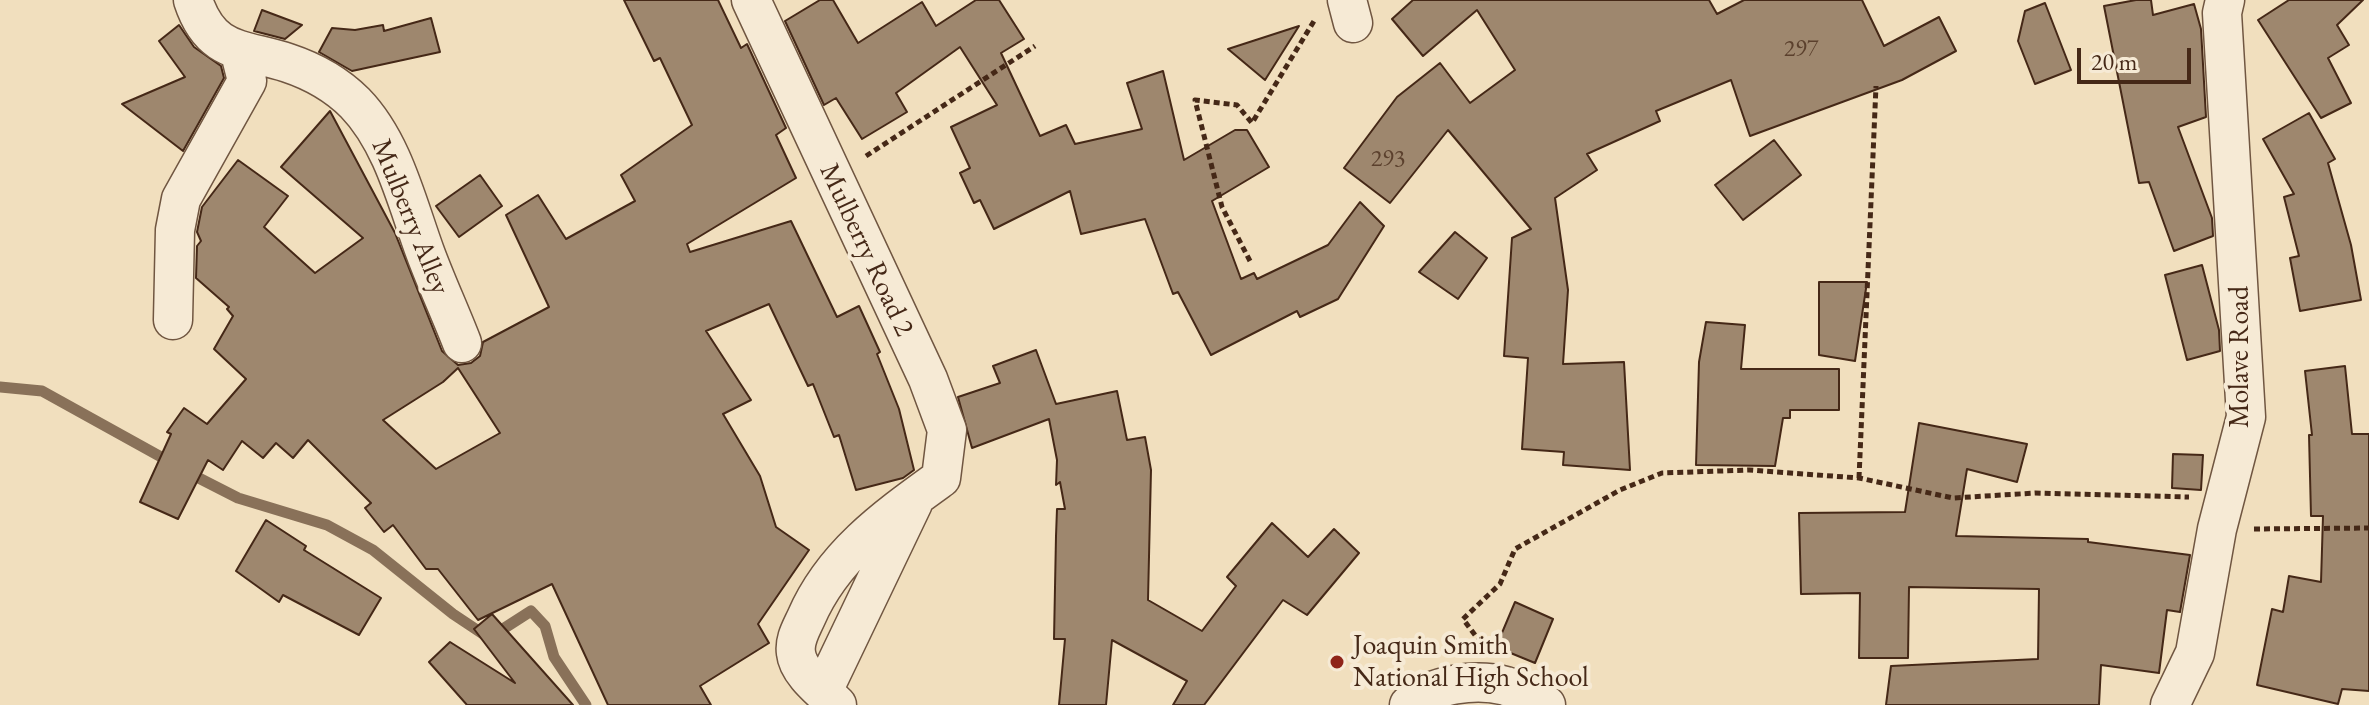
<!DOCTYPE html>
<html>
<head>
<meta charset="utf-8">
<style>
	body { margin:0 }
	#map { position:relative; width:2369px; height:705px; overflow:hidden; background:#f1dfbe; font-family:"EB Garamond",serif }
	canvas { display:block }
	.scale { position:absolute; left:2077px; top:48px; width:114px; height:36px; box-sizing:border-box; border:4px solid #452817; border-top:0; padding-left:10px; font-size:24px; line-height:28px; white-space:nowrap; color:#452817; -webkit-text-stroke:6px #f6ead5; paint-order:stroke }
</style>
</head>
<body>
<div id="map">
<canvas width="2369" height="705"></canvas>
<div class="scale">20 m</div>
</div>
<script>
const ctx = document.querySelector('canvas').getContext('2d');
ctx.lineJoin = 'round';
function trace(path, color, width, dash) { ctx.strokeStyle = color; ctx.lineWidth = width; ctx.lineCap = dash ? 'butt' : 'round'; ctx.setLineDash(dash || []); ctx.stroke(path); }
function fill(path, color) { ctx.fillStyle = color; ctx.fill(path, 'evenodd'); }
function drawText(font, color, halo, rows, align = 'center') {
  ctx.font = font + ' "EB Garamond",serif'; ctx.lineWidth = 8; ctx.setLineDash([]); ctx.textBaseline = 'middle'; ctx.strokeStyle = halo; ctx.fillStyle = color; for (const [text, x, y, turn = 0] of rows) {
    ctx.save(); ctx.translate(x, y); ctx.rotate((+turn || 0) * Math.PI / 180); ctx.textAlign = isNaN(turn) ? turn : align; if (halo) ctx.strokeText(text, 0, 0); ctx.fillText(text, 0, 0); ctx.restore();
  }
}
trace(new Path2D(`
	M 0,387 L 42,391 L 172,463
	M 187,472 L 238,498 L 327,525 L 373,550 L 453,614 L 489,638 L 531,611 L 545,626 L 554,657 L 586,705`), '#897159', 11);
const building = new Path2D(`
	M 624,0 L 718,0 L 741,48 L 747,44 L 786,128 L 776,135 L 796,178 L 687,244 L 690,252 L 791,221 L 837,317 L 859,306 L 880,352 L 877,354 L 899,409 L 914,470 L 903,478 L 856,490 L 839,435 L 834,437 L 813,384 L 808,386 L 769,304 L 706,331 L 751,400 L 723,414 L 760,476 L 776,527 L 809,550 L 758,624 L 769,643 L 700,686 L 711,705 L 608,705 L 552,584 L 478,620 L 438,569 L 426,569 L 393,525 L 384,532 L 365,508 L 371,503 L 308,440 L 293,458 L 276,443 L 263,458 L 242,441 L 223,470 L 208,460 L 178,519 L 140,502 L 171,434 L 167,432 L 184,408 L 207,424 L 246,379 L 214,349 L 233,316 L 227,309 L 229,307 L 196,278 L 197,246 L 201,241 L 197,232 L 202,207 L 238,160 L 288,196 L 264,227 L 315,273 L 363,238 L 281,167 L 330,111 L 395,233 L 442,351 L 458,365 L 471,363 L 480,356 L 483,342 L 549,307 L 506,215 L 538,195 L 566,239 L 635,201 L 621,175 L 692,125 L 660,58 L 654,61 ZM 458,368 L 500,433 L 436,469 L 383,420 L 443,382 Z
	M 820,0 L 833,0 L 858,43 L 922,2 L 936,26 L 976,0 L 999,0 L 1024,39 L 1001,53 L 1040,136 L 1066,125 L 1075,144 L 1142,129 L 1127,83 L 1163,71 L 1184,160 L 1235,130 L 1247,130 L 1269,167 L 1212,201 L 1241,279 L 1254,273 L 1257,279 L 1328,245 L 1360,202 L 1384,226 L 1338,299 L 1300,317 L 1297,311 L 1211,355 L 1178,292 L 1173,294 L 1145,219 L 1081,234 L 1070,191 L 994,229 L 980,200 L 974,203 L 960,173 L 970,168 L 951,127 L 997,105 L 960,47 L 896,93 L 907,112 L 862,139 L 836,98 L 824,105 L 785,21 Z
	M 1413,0 L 1709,0 L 1717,14 L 1744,0 L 1862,0 L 1884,46 L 1939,17 L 1956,51 L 1902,80 L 1750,136 L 1731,80 L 1656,111 L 1660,121 L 1587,154 L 1597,170 L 1555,198 L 1568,290 L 1563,364 L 1624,362 L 1630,470 L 1563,465 L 1564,452 L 1522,449 L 1528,358 L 1504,356 L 1512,238 L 1531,229 L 1448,130 L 1390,203 L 1344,168 L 1397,97 L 1440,63 L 1470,103 L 1515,70 L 1477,10 L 1423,56 L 1392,19 Z
	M 2136,0 L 2151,0 L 2153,15 L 2194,4 L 2201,29 L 2206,117 L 2178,127 L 2212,218 L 2213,236 L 2174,251 L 2149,182 L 2139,183 L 2104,6 Z
	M 2289,0 L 2363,0 L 2337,25 L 2349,45 L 2328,58 L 2351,103 L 2321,118 L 2258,20 Z
	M 2045,3 L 2071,70 L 2035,84 L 2018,41 L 2025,11 Z
	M 262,10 L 302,25 L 285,39 L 254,31 Z
	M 431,18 L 440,52 L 352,71 L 319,52 L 332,28 L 355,30 L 383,25 L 384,31 Z
	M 179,25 L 194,47 L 221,66 L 224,78 L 183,151 L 122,104 L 185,77 L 159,41 Z
	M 1299,26 L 1265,80 L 1228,49 Z
	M 2309,113 L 2335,159 L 2328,163 L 2351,245 L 2361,300 L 2300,311 L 2290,258 L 2299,256 L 2284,197 L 2294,194 L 2263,139 Z
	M 1774,140 L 1801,175 L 1743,220 L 1715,185 Z
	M 480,175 L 502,206 L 459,237 L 436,206 Z
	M 1455,232 L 1487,258 L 1458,299 L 1419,272 Z
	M 2202,265 L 2219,330 L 2220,351 L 2187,360 L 2165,275 Z
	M 1819,282 L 1867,282 L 1855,361 L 1819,355 Z
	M 1706,322 L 1745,325 L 1741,369 L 1839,369 L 1839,410 L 1790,410 L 1790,418 L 1783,418 L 1775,466 L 1696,465 L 1699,362 Z
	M 1036,350 L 1056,404 L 1117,391 L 1127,440 L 1145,437 L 1151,470 L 1148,600 L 1202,631 L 1236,586 L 1227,577 L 1272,523 L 1308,557 L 1334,529 L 1359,553 L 1307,615 L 1283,600 L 1204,705 L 1173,705 L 1187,681 L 1112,640 L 1106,705 L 1059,705 L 1065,639 L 1054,639 L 1056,536 L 1057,509 L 1065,509 L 1060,482 L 1056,485 L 1057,460 L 1049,419 L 972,448 L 958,397 L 1000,383 L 993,366 Z
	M 2345,366 L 2352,434 L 2369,434 L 2369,691 L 2342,689 L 2338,704 L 2257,685 L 2272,609 L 2283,612 L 2289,576 L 2321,582 L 2323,516 L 2311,516 L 2309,435 L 2312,435 L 2305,371 Z
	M 1919,423 L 2027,444 L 2017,482 L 1967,469 L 1956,536 L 2088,539 L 2088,542 L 2190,555 L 2180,612 L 2167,610 L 2159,673 L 2101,665 L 2099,705 L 1886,705 L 1891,666 L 2038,659 L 2039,589 L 1909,587 L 1908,658 L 1859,658 L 1860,593 L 1801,594 L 1799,513 L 1905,512 Z
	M 2173,454 L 2203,455 L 2201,490 L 2172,488 Z
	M 266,520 L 306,546 L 304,550 L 381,598 L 359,635 L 283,595 L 279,602 L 236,571 Z
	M 1515,602 L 1553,619 L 1535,663 L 1496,647 Z
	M 492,614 L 573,705 L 467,705 L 429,662 L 450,642 L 515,683 L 474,629 Z`);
fill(building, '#9e876e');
trace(building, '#452817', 2);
const minor = new Path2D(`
	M 193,0 C 211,55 243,48 288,63 C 312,71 337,85 355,103 C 393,142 407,203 425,252 C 436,282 450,312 462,343
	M 751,0 L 928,379 L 947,430 L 941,478 C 887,517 833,555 806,618 C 801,629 794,640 796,653 C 798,673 824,692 837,705
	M 1347,0 L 1353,23
	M 173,320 L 175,230 L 181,199 L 247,81 L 240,53
	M 823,691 L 913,503
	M 1409,705 C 1432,684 1476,678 1506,686 C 1519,690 1533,698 1546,705
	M 2170,705 L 2195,653 L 2217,529 L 2246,417 L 2222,13 L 2225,0`);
trace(minor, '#705641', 41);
trace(new Path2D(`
	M 866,156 L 1035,46
	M 1250,261 L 1222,207 L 1195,100 L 1237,105 L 1252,123 L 1314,21
	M 1859,478 L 1876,86
	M 2254,529 L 2369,528
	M 1481,643 L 1463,619 L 1500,584 L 1515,549 L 1620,490 L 1662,473 L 1749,470 L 1859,478 L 1953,498 L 2035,493 L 2189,497`), '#452817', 5, [6, 4]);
trace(minor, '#f6ead5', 38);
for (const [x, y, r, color] of [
	[1337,662,8,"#8f2418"]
]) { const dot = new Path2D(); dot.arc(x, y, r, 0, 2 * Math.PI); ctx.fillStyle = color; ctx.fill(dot); trace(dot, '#f6ead5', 3); }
drawText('24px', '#5b402d', null, [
	["297",1801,49],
	["293",1388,159]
]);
drawText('28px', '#452817', '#f6ead5', [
	["Mulberry Alley",410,217,68],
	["Mulberry Road 2",866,250,65],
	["Molave Road",2240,357,-90]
]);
drawText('28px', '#452817', '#f6ead5', [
	["Joaquin Smith",1353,646],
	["National High School",1353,678]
], 'left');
</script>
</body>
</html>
